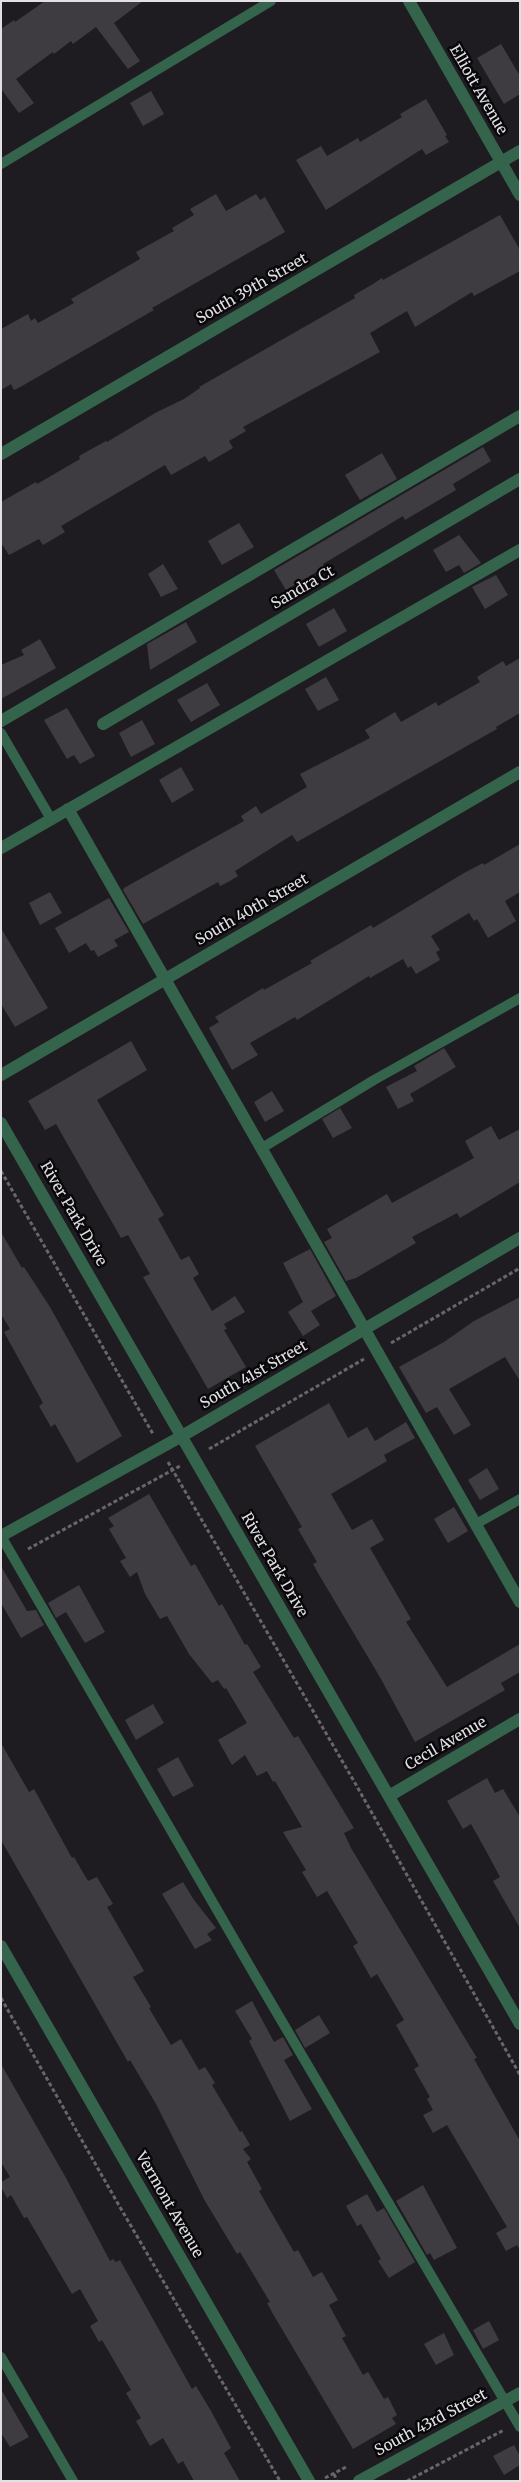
<!DOCTYPE html>
<html>
<head>
<meta charset="utf-8">
<style>
	body { margin:0 }
	#map { position:relative; width:521px; height:2482px; overflow:hidden; background:#1f1c21; font-family:Merriweather,serif }
	canvas { display:block }
	.frame { position:absolute; inset:0; border:2px solid #e2e0e3; pointer-events:none }
</style>
</head>
<body>
<div id="map">
<canvas width="521" height="2482"></canvas>
<div class="frame"></div>
</div>
<script>
const ctx = document.querySelector('canvas').getContext('2d');
ctx.lineJoin = 'round';
function fill(path, color) { ctx.fillStyle = color; ctx.fill(path, 'evenodd'); }
function trace(path, color, width, dash) { ctx.strokeStyle = color; ctx.lineWidth = width; ctx.lineCap = dash ? 'butt' : 'round'; ctx.setLineDash(dash || []); ctx.stroke(path); }
function drawText(font, color, halo, rows, align = 'center') {
  ctx.font = font + ' Merriweather,serif'; ctx.lineWidth = 5; ctx.setLineDash([]); ctx.textBaseline = 'middle'; ctx.strokeStyle = halo; ctx.fillStyle = color; for (const [text, x, y, turn = 0] of rows) {
    ctx.save(); ctx.translate(x, y); ctx.rotate((+turn || 0) * Math.PI / 180); ctx.textAlign = isNaN(turn) ? turn : align; if (halo) ctx.strokeText(text, 0, 0); ctx.fillText(text, 0, 0); ctx.restore();
  }
}
fill(new Path2D(`
	M 45,1 L 143,1 L 114,23 L 140,61 L 128,69 L 96,27 L 73,44 L 71,41 L 54,54 L 53,52 L 16,79 L 34,103 L 19,113 L 1,89 L 1,29 L 14,20 L 15,22 Z
	M 501,44 L 520,76 L 520,94 L 504,104 L 477,58 Z
	M 151,91 L 164,114 L 143,126 L 130,103 Z
	M 426,99 L 447,135 L 445,136 L 449,142 L 426,155 L 422,149 L 326,210 L 296,160 L 321,146 L 327,156 L 358,138 L 360,142 L 402,117 L 400,114 Z
	M 216,194 L 226,211 L 256,194 L 260,200 L 265,197 L 285,232 L 152,308 L 154,310 L 22,386 L 14,390 L 11,384 L 1,390 L 1,329 L 28,314 L 31,321 L 35,318 L 38,323 L 74,303 L 71,299 L 140,259 L 136,252 L 174,231 L 172,228 L 194,215 L 190,209 Z
	M 500,215 L 520,250 L 520,271 L 474,296 L 472,292 L 415,327 L 407,311 L 370,333 L 380,352 L 243,427 L 246,431 L 229,441 L 233,448 L 209,462 L 205,456 L 171,475 L 165,465 L 61,526 L 65,532 L 43,545 L 39,539 L 9,555 L 1,543 L 1,502 L 36,482 L 37,484 L 80,459 L 79,456 L 106,441 L 107,442 L 157,412 L 184,399 L 200,388 L 199,387 L 355,298 L 354,295 L 373,284 L 382,278 L 383,280 Z
	M 483,447 L 491,461 L 453,484 L 456,490 L 405,520 L 403,516 L 323,564 L 325,567 L 286,590 L 274,570 Z
	M 382,453 L 397,479 L 360,500 L 345,475 Z
	M 239,523 L 254,547 L 222,565 L 208,541 Z
	M 459,535 L 481,563 L 464,573 L 459,565 L 446,572 L 433,550 Z
	M 163,564 L 178,589 L 161,597 L 148,574 Z
	M 496,575 L 508,595 L 485,609 L 472,587 Z
	M 334,608 L 347,631 L 319,647 L 306,624 Z
	M 186,622 L 197,642 L 150,670 L 147,644 Z
	M 40,639 L 56,668 L 1,699 L 1,665 L 24,655 L 21,650 Z
	M 520,658 L 520,713 L 496,727 L 497,729 L 297,842 L 292,835 L 235,871 L 238,876 L 230,881 L 220,886 L 218,882 L 143,924 L 123,890 L 124,888 L 244,821 L 241,816 L 256,806 L 261,814 L 307,787 L 300,774 L 370,738 L 365,730 L 395,712 L 401,722 L 436,702 L 438,706 L 480,682 L 477,677 L 503,661 L 506,666 Z
	M 326,677 L 339,700 L 318,711 L 305,689 Z
	M 207,683 L 220,705 L 191,722 L 177,700 Z
	M 67,708 L 95,756 L 80,764 L 74,755 L 67,759 L 44,720 Z
	M 142,720 L 155,744 L 131,757 L 119,733 Z
	M 181,767 L 194,790 L 172,803 L 159,780 Z
	M 520,844 L 520,892 L 505,901 L 516,921 L 488,938 L 477,919 L 474,921 L 469,913 L 431,936 L 440,950 L 436,952 L 440,960 L 416,974 L 411,966 L 408,968 L 403,959 L 370,978 L 369,976 L 297,1020 L 295,1017 L 250,1043 L 258,1055 L 232,1070 L 209,1028 L 219,1022 L 215,1017 L 263,988 L 264,990 L 312,963 L 310,961 L 371,925 L 373,928 L 464,873 L 483,863 L 484,865 Z
	M 50,892 L 62,913 L 40,925 L 29,903 Z
	M 109,898 L 129,932 L 114,940 L 118,946 L 98,957 L 94,950 L 91,951 L 86,943 L 69,953 L 55,928 Z
	M 1,928 L 48,1008 L 15,1027 L 1,1004 Z
	M 131,1041 L 147,1070 L 97,1100 L 164,1215 L 158,1219 L 181,1260 L 189,1256 L 199,1274 L 193,1278 L 212,1311 L 235,1296 L 245,1312 L 224,1324 L 227,1329 L 224,1330 L 246,1367 L 208,1389 L 143,1277 L 150,1274 L 128,1235 L 121,1238 L 56,1124 L 45,1130 L 28,1101 Z
	M 444,1048 L 456,1067 L 410,1094 L 414,1101 L 398,1109 L 386,1087 L 417,1071 L 414,1066 Z
	M 272,1091 L 284,1111 L 265,1122 L 254,1102 Z
	M 340,1108 L 352,1128 L 333,1138 L 322,1119 Z
	M 491,1126 L 499,1140 L 520,1129 L 520,1182 L 460,1218 L 457,1213 L 412,1237 L 416,1243 L 356,1278 L 346,1281 L 324,1242 L 332,1238 L 327,1229 L 387,1194 L 392,1203 L 474,1158 L 465,1141 Z
	M 1,1232 L 22,1268 L 24,1267 L 50,1307 L 122,1436 L 77,1463 L 55,1424 L 51,1427 L 39,1406 L 43,1403 L 4,1332 L 10,1329 L 1,1314 Z
	M 310,1249 L 336,1296 L 311,1311 L 320,1325 L 303,1336 L 288,1312 L 303,1302 L 283,1263 Z
	M 520,1297 L 520,1381 L 505,1357 L 449,1389 L 471,1425 L 454,1435 L 437,1407 L 426,1413 L 399,1367 L 444,1342 L 474,1321 Z
	M 329,1403 L 348,1438 L 367,1427 L 375,1441 L 406,1422 L 415,1438 L 384,1455 L 387,1461 L 331,1494 L 352,1530 L 372,1519 L 384,1540 L 370,1548 L 411,1619 L 406,1622 L 447,1687 L 520,1644 L 520,1672 L 501,1683 L 505,1690 L 415,1742 L 381,1679 L 318,1573 L 313,1564 L 317,1562 L 298,1529 L 302,1527 L 255,1446 Z
	M 487,1468 L 499,1489 L 480,1500 L 468,1480 Z
	M 149,1494 L 191,1566 L 195,1564 L 219,1606 L 222,1604 L 245,1645 L 247,1644 L 261,1667 L 253,1672 L 294,1738 L 298,1736 L 354,1828 L 344,1833 L 351,1848 L 469,2045 L 477,2058 L 474,2059 L 520,2141 L 520,2250 L 517,2245 L 506,2251 L 496,2233 L 507,2227 L 447,2125 L 433,2133 L 423,2115 L 433,2110 L 427,2099 L 430,2097 L 414,2069 L 419,2066 L 396,2025 L 404,2020 L 377,1974 L 371,1978 L 353,1946 L 358,1943 L 327,1891 L 317,1897 L 302,1872 L 306,1870 L 283,1832 L 302,1827 L 275,1781 L 273,1782 L 267,1771 L 257,1776 L 245,1755 L 232,1765 L 218,1740 L 247,1723 L 226,1688 L 224,1689 L 218,1680 L 212,1683 L 189,1654 L 167,1616 L 160,1619 L 145,1594 L 137,1572 L 130,1577 L 120,1561 L 126,1558 L 109,1529 L 114,1526 L 108,1518 Z
	M 454,1507 L 468,1531 L 448,1543 L 434,1519 Z
	M 1,1566 L 27,1611 L 36,1610 L 44,1625 L 21,1638 L 1,1603 Z
	M 79,1585 L 105,1632 L 85,1643 L 66,1612 L 56,1618 L 48,1603 Z
	M 153,1704 L 164,1723 L 136,1740 L 125,1720 Z
	M 1,1743 L 29,1792 L 34,1789 L 72,1858 L 74,1857 L 88,1881 L 97,1877 L 113,1904 L 107,1907 L 144,1971 L 133,1977 L 151,2007 L 149,2008 L 171,2045 L 181,2039 L 199,2070 L 205,2067 L 215,2083 L 212,2085 L 240,2132 L 242,2131 L 250,2145 L 243,2149 L 251,2159 L 247,2162 L 262,2189 L 259,2191 L 294,2252 L 298,2250 L 313,2277 L 322,2272 L 338,2300 L 329,2305 L 346,2336 L 342,2338 L 363,2375 L 368,2372 L 384,2399 L 388,2397 L 397,2415 L 392,2418 L 396,2424 L 353,2449 L 273,2314 L 267,2303 L 270,2302 L 240,2252 L 237,2254 L 205,2201 L 156,2104 L 130,2060 L 128,2062 L 1,1840 Z
	M 178,1757 L 194,1786 L 173,1797 L 157,1769 Z
	M 487,1778 L 495,1793 L 503,1789 L 520,1817 L 520,1928 L 493,1881 L 500,1877 L 485,1849 L 471,1824 L 463,1829 L 447,1801 Z
	M 183,1882 L 194,1900 L 216,1928 L 207,1934 L 212,1940 L 195,1949 L 162,1894 Z
	M 252,2001 L 274,2042 L 283,2037 L 293,2055 L 284,2060 L 312,2109 L 290,2121 L 249,2041 L 252,2039 L 235,2011 Z
	M 319,2015 L 330,2033 L 305,2048 L 295,2030 Z
	M 1,2064 L 66,2178 L 110,2261 L 113,2259 L 116,2262 L 120,2260 L 192,2389 L 196,2386 L 211,2411 L 231,2448 L 224,2453 L 240,2481 L 194,2481 L 183,2461 L 178,2464 L 163,2438 L 150,2446 L 136,2421 L 141,2418 L 126,2393 L 131,2390 L 102,2340 L 99,2342 L 90,2326 L 98,2321 L 80,2289 L 72,2294 L 27,2217 L 24,2218 L 11,2195 L 7,2198 L 1,2187 L 1,2182 L 10,2177 L 1,2162 Z
	M 423,2185 L 457,2248 L 434,2260 L 430,2253 L 427,2255 L 396,2201 Z
	M 367,2194 L 377,2212 L 384,2208 L 415,2262 L 389,2278 L 378,2261 L 381,2259 L 361,2224 L 357,2226 L 346,2206 Z
	M 489,2321 L 499,2340 L 483,2349 L 473,2330 Z
	M 444,2333 L 454,2355 L 436,2365 L 424,2344 Z
	M 1,2389 L 29,2437 L 10,2447 L 1,2433 Z
	M 514,2445 L 520,2456 L 520,2465 L 504,2475 L 493,2456 Z`), '#3f3c41');
trace(new Path2D(`
	M 1,1171 L 153,1434
	M 391,1343 L 520,1268
	M 209,1449 L 364,1359
	M 168,1462 L 355,1783 L 520,2075
	M 28,1549 L 180,1466
	M 1,1998 L 117,2202 L 280,2481
	M 334,2474 L 337,2481
	M 325,2478 L 348,2466
	M 407,2481 L 504,2430`), '#68666a', 3, [4, 2.5]);
trace(new Path2D(`
	M 1,164 L 271,1
	M 1,733 L 51,819
	M 262,1148 L 374,1080 L 520,998
	M 476,1524 L 520,1499
	M 1,1536 L 257,1979 L 520,2427
	M 1,2357 L 73,2481`), '#35644d', 10);
trace(new Path2D(`
	M 409,1 L 520,195
	M 1,454 L 520,151
	M 1,721 L 520,416
	M 103,724 L 520,479
	M 68,809 L 520,1602
	M 1,848 L 520,550
	M 1,1075 L 520,772
	M 1,1536 L 182,1436 L 520,1238
	M 389,1796 L 520,1719
	M 1,1946 L 309,2481
	M 359,2481 L 520,2393`), '#35644d', 12);
trace(new Path2D(`
	M 1,1123 L 520,2024`), '#35644d', 12);
drawText('15px', '#e2e0e3', '#080709', [
	["Elliott Avenue",478,90,60],
	["South 39th Street",252,289,-30],
	["Sandra Ct",303,588,-30],
	["South 40th Street",252,910,-30],
	["River Park Drive",73,1214,60],
	["South 41st Street",254,1375,-30],
	["River Park Drive",274,1565,60],
	["Cecil Avenue",446,1744,-30],
	["Vermont Avenue",169,2205,60],
	["South 43rd Street",431,2423,-28]
]);
</script>
</body>
</html>
